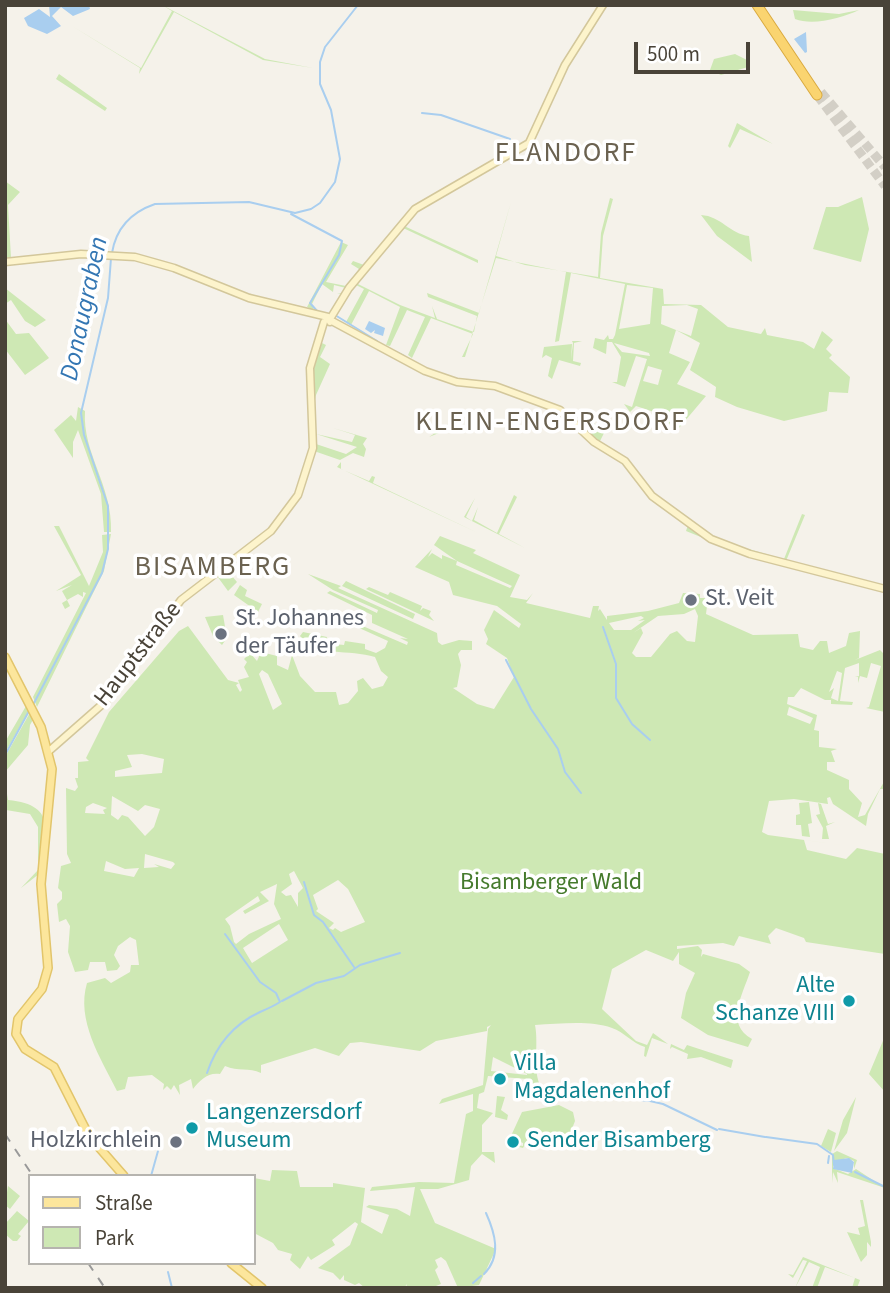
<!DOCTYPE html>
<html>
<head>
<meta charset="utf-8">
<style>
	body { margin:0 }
	#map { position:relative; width:890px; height:1293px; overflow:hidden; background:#f5f2ea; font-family:"Source Sans 3",sans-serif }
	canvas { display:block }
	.frame { position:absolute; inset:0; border:7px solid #494338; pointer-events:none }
	.legend { position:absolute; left:28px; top:1174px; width:228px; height:91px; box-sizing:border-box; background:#fff; border:2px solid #b6b4af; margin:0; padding:9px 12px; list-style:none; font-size:21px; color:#494338 }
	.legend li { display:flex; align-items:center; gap:14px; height:35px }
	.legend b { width:35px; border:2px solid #b6b4af }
	.scale { position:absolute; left:634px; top:42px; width:116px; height:32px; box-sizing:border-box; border:4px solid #494338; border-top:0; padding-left:9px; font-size:21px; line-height:24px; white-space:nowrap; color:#494338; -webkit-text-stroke:5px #fff; paint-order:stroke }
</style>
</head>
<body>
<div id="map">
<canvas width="890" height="1293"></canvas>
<div class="frame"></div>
<ul class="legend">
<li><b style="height:9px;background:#fce69c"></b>Straße</li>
<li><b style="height:19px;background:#cee8b4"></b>Park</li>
</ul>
<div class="scale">500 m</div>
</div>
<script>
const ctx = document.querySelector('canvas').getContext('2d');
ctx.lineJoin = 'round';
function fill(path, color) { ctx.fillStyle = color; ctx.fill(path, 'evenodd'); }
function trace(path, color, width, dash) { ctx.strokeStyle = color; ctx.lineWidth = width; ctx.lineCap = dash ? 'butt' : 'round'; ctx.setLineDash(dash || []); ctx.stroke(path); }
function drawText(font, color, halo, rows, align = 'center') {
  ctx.font = font + ' "Source Sans 3",sans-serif'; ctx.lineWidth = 7; ctx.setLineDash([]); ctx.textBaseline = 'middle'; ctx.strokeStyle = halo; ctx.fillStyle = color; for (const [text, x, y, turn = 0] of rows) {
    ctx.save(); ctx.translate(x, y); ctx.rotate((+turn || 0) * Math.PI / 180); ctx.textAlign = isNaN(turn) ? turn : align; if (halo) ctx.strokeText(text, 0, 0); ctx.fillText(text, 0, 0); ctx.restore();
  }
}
fill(new Path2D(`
	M 162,5 L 265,59 L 313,68 L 263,60 L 174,12 L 139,74 L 140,68 L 72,26 L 141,68 L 172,11 Z
	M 793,10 L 839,14 L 859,10 C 842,18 813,26 795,19 Z
	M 735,54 L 749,61 L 748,67 L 721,75 L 710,70 L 714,59 Z
	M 59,74 L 107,108 L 105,111 L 56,79 Z
	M 737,123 L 773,144 L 740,129 L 730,148 L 728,146 Z
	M 5,181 L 20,192 L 8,205 L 11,258 L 5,259 Z
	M 862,197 L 869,229 L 861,262 L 813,249 L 826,207 L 838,207 Z
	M 610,198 L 613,199 L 603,236 L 600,278 L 663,289 L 664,304 L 701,305 L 728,327 L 761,334 L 765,328 L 767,335 L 803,342 L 814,349 L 822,331 L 833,340 L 826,349 L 832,355 L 829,358 L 850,377 L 848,393 L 829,392 L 827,411 L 784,421 L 737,407 L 715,397 L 716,387 L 690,370 L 700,343 L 676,330 L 669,353 L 690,362 L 677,384 L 706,396 L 679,428 L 652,415 L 654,412 L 636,406 L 630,412 L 624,404 L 632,407 L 647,359 L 636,356 L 625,387 L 612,382 L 617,382 L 621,357 L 612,342 L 607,342 L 606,354 L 593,348 L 595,338 L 604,340 L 608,335 L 609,339 L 613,339 L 615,335 L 625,284 L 571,273 L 559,341 L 555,342 L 566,272 L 496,258 L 465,357 L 462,357 L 473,334 L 431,318 L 412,358 L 408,355 L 425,317 L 407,310 L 390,346 L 386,345 L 400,307 L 369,291 L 351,325 L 346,322 L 364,289 L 354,284 L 356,283 L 400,305 L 435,318 L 432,306 L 437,319 L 474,332 L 477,316 L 428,297 L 427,293 L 479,313 L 511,202 L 496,256 L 525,265 L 598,277 L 601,233 ZM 627,285 L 653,288 L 650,324 L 619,329 ZM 687,305 L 698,309 L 691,336 L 661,324 L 662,306 ZM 614,343 L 649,353 L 650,356 L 622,352 ZM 648,366 L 662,370 L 658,385 L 643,381 Z
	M 701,215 C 721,216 730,234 749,236 L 752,262 L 717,236 Z
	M 402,225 L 478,260 L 478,263 L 401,227 Z
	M 341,242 L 348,245 L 326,282 L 346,286 L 359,269 L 351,264 L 353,261 L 364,265 L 342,294 L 337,293 L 342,293 L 346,288 L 334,285 L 333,292 L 322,284 L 312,304 L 314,311 L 307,307 Z
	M 5,288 L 46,320 L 35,327 L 25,321 L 11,300 L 5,304 Z
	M 5,319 L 16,334 L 29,333 L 49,358 L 25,375 L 5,349 Z
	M 318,341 L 326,345 L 320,357 L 330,364 L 316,395 L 313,408 L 311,379 Z
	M 572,341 L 582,341 L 574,343 L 573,361 L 581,363 L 580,366 L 559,360 L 552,379 L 548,376 L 552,358 L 546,355 L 542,358 L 544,347 L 572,344 L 571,360 L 573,343 Z
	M 78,407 L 85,411 C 82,453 113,486 111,532 L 104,532 L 101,494 L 78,430 L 73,442 L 73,458 L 54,430 L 71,415 L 76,421 Z
	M 456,412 L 463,417 L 456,426 L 429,437 L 449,424 Z
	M 585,417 L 605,431 L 599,443 L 581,424 Z
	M 333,428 L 367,438 L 363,444 L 366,449 L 364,457 L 353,453 L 340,460 L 314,451 L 316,444 L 346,454 L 357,447 L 316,434 L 352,442 L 355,435 Z
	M 341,462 L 341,469 L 369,481 L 372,476 L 375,477 L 373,483 L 478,533 L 337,467 Z
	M 514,495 L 517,497 L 499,534 L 525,548 L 464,517 L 475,498 L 466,517 L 472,521 L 478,507 L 474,520 L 497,533 Z
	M 802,514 L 805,515 L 786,561 L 745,555 L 686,531 L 688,525 L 716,540 L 784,559 Z
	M 54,526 L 59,526 L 89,586 L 103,552 L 102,535 L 111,534 L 104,571 L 37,707 L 33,697 L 86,593 L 83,592 L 83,597 L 78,594 L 67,600 L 70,606 L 65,609 L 62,603 L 67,600 L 62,591 L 72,585 L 56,591 L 81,575 Z
	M 440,536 L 476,550 L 473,553 L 520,575 L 510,597 L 527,600 L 533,593 L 526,603 L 590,618 L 593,606 L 599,606 L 598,611 L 600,609 L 607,620 L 607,616 L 648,611 L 679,603 L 683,593 L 700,594 L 700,598 L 708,598 L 706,614 L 753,635 L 798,634 L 800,647 L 813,650 L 820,641 L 827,641 L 829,653 L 846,646 L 849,633 L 860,631 L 859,658 L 855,660 L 880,650 L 885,655 L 885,712 L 866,708 L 869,707 L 881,666 L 871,663 L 867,678 L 860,676 L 858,683 L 858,677 L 855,677 L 859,676 L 859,663 L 845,668 L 840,701 L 853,702 L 852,705 L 831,704 L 831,700 L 825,700 L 801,688 L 794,697 L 788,697 L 787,704 L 817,715 L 814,730 L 819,731 L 819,747 L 837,749 L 831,751 L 835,762 L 827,762 L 827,770 L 849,780 L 849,789 L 862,803 L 858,817 L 865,815 L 885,780 L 885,789 L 880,789 L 868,814 L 866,826 L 833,804 L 830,797 L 827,798 L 828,804 L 794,799 L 769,801 L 762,832 L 768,835 L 855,847 L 804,840 L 807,850 L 846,859 L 857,848 L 885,854 L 885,954 L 806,942 L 804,938 L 776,928 L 768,936 L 771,944 L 739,936 L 734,946 L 723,943 L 677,946 L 677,949 L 698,946 L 702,950 L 701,957 L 703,954 L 739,964 L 750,972 C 742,996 725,1024 752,1039 L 748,1047 L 708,1035 L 681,1018 L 686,993 L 695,973 L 679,964 L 679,952 L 673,961 L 646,950 L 612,969 L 602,1009 L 636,1041 L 647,1045 L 653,1033 L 668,1044 L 652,1038 L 646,1057 L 644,1056 L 645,1047 C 632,1043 624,1032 612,1028 C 589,1020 560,1024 535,1025 C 539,1045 532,1071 541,1087 L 562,1084 L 568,1090 L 542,1095 L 535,1083 L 529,1089 L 528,1079 L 488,1076 L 484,1092 L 479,1094 L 477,1108 L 493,1113 L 482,1125 L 482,1152 L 494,1152 L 495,1163 L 482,1154 L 471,1166 L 469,1180 L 438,1189 L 420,1189 L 435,1223 L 496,1249 L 479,1285 L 458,1288 L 446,1261 L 441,1257 L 435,1260 L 438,1267 L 435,1270 L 441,1284 L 431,1288 L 406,1288 L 407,1284 L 404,1288 L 365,1288 L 359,1283 L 355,1285 L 344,1280 L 344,1275 L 340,1280 L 333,1273 L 318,1268 L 350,1245 L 358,1224 L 355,1222 L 332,1240 L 335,1245 L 311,1260 L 308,1256 L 300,1269 L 290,1260 L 292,1254 L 278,1250 L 273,1243 L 254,1233 L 254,1178 L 270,1181 L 272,1170 L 297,1171 L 300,1187 L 333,1187 L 333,1183 L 365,1188 L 361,1222 L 382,1234 L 389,1215 L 366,1207 L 369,1205 L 397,1209 L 410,1216 L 415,1187 L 370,1191 L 372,1187 L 419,1182 L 454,1183 L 466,1114 L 473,1111 L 473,1094 L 439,1104 L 442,1099 L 483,1085 L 488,1029 L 491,1025 L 487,1027 L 487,1031 L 436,1041 L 420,1051 L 361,1042 L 350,1043 L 339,1056 L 315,1048 L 261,1065 L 261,1073 C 249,1067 238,1072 225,1066 L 220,1074 C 208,1072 200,1080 193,1089 L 191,1079 L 179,1085 L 180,1095 L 174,1085 L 171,1090 L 167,1086 L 163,1090 L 164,1084 L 152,1075 L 128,1077 L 125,1089 L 117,1091 C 100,1057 76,1020 87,983 L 105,978 L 111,983 L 130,972 L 131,965 L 139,965 L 136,940 L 130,937 L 118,946 L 114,955 L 120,966 L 117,970 L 107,971 L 105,962 L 90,962 L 88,970 L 75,972 L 68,952 L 70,926 L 66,919 L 59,922 L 57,904 L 62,899 L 62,892 L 58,888 L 61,866 L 71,863 L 67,854 L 66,788 L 75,791 L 78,787 L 75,778 L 78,778 L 78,762 L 89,761 L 86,758 L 109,712 L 179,631 L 188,626 L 228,680 L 239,683 L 236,685 L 240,692 L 242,690 L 238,680 L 249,677 L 244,667 L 247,662 L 244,659 L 250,653 L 257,661 L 261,652 L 277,656 L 277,665 L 288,670 L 292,655 L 300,676 L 315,692 L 336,692 L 339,705 L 348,703 L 358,691 L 357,681 L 363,678 L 372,689 L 383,686 L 388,677 L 381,671 L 375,657 C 350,649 315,657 300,636 L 303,632 L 327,637 L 325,643 L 344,645 L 345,641 L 365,644 L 365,649 L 376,653 L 385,648 L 388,641 L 357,627 L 358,624 L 407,645 L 408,642 L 400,638 L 408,639 L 372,623 L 372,615 L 327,593 L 330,591 L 377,613 L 378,610 L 333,590 L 308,574 L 341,586 L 338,588 L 437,633 L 438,642 L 442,645 L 459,640 L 472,641 L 472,650 L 461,650 L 458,654 L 461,665 L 457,687 L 453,688 L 477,704 L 494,709 L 514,677 L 507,658 L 486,644 L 488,639 L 484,630 L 494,610 L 519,628 L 521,624 L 497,606 L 453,595 L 449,582 L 415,567 L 432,549 L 428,557 L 432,553 L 442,559 L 442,555 L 457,561 L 434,545 ZM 457,561 L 512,586 L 510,588 L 456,565 ZM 695,609 L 698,616 L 695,642 L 687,641 L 677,631 L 670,634 L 651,657 L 636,657 L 632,653 L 643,633 L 641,628 L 633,633 L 658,616 L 684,614 ZM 641,616 L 644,618 L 638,621 L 645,620 L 631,630 L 614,630 L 609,623 ZM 262,670 L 268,674 L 282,704 L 273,710 L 259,674 ZM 837,671 L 842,673 L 838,701 L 831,698 L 834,688 L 829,692 ZM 789,707 L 813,718 L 810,724 L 787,715 ZM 142,754 L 164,759 L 162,773 L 115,777 L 115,771 L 132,767 L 127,755 ZM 112,796 L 138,811 L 145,805 L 160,809 L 154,827 L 145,836 L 128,817 L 122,815 L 118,820 L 111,815 ZM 93,803 L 107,808 L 103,810 L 105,814 L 85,813 L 86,807 ZM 145,854 L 173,862 L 175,864 L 171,869 L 154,864 L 159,867 L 144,868 ZM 106,861 L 125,869 L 139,868 L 134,877 L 104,871 ZM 294,871 L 303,888 L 298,893 L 298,907 L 291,895 L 286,896 L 281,892 L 292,884 L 289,874 ZM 338,880 L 348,889 L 365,922 L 341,932 L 335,928 L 333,930 L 329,928 L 334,923 L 316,911 L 318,909 L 313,895 ZM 277,884 L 274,904 L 281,919 L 249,934 L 236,944 L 234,942 L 230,926 L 225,919 L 258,896 L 260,901 L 243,911 L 245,914 L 269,901 L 260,892 ZM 279,924 L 288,940 L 252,963 L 243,948 ZM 493,1057 L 527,1074 L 527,1075 L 491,1071 Z
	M 226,569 L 237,582 L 228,591 L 217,576 Z
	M 346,581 L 415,614 L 413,619 L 342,586 Z
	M 240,585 L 247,590 L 245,596 L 262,604 L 258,612 L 234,595 Z
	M 369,587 L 388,595 L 390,592 L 422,606 L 420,611 L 423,608 L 431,611 L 429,615 L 434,621 L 366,589 Z
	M 223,615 L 227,638 L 222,645 L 213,636 L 205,617 Z
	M 24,699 L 31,707 L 5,753 L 5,742 L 26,706 Z
	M 32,709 L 35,716 L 30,725 L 28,745 L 5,772 L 5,757 Z
	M 7,794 L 8,800 C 60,805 45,835 39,874 L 21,888 L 38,870 L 38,827 L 30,814 L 6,810 Z
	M 809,802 L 812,823 L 808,824 L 810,837 L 802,836 L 801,825 L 796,825 L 796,815 L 800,814 L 799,803 Z
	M 818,803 L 821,804 L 828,824 L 835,822 L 826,826 L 829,839 L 822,839 L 823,828 L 816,815 L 820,814 Z
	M 885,1036 L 885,1092 L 869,1074 Z
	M 671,1044 L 684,1050 L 687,1045 L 733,1060 L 731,1068 L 701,1057 L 687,1059 L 688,1054 L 672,1047 L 670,1049 Z
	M 497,1096 L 505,1097 L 501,1110 L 508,1115 L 507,1120 L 495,1117 Z
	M 856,1097 L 847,1133 L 834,1151 L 843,1120 Z
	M 559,1105 L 573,1112 L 575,1121 L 570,1134 L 533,1146 L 532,1142 L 526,1143 L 523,1148 L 505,1143 L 523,1146 L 523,1143 L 510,1138 L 522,1112 Z
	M 828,1129 L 836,1133 L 831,1152 L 821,1146 Z
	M 837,1151 L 857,1160 L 854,1169 L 854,1161 L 847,1158 L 833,1162 L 833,1168 L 848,1174 L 856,1169 L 885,1188 L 837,1172 L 838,1183 L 833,1172 L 832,1183 L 832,1154 Z
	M 8,1186 L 20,1196 L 10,1209 L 5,1205 Z
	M 860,1200 L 863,1200 L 871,1242 L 871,1247 L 867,1242 L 867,1255 L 861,1262 L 847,1232 L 860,1235 L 858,1228 L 865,1226 Z
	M 17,1211 L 29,1221 L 18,1234 L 21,1236 L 17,1241 L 13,1241 L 5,1234 L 5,1224 Z
	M 803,1257 L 860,1280 L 857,1288 L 852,1288 L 855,1278 L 825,1267 L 817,1288 L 812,1288 L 820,1267 L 809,1262 L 795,1288 L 807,1261 L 803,1260 L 793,1278 L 788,1274 L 793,1275 Z`), '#cee8b4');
fill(new Path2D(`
	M 49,5 L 89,5 L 90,9 L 73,16 L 61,7 L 52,16 L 61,26 L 47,34 L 28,26 L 24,18 L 39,9 L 50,17 Z
	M 806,32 L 807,52 L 805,53 L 794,39 Z
	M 369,321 L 385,328 L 383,336 L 374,333 L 375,330 L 371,333 L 365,329 Z
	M 849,1158 L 854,1162 L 852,1173 L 833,1169 L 834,1160 Z`), '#a9ceef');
trace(new Path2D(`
	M 422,113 L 441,115 L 510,139
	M 291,214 L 342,241 L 339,255 L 310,303 L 318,312
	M 112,253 C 116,228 132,212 155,204 L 249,202 L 295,213 L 311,209 L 320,203 L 335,182 L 340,159 L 331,110 L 320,84 L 320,62 L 325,47 L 358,5
	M 335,315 L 377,341
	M 394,351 L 404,356
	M 603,627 L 616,664 L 616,698 L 632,724 L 650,740
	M 506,660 L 531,709 L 558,749 L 565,772 L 581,793
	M 34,703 L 102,573 L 108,549 L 108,506 L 84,435 L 81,413 L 108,298 L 111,258
	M 5,755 L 29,711
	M 304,882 L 314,915 L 323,922 L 354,967
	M 282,1001 L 316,983 L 344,976 L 360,965 L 400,953
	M 207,1073 C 216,1046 234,1024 260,1012 C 267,1009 274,1006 280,1002 L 276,993 L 260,982 L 225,934
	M 571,1092 L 649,1101
	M 650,1101 L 663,1104 L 717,1130
	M 719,1129 L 765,1137
	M 766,1137 L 817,1144 L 833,1155 L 834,1165
	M 828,1163 L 829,1156
	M 855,1172 L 885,1187
	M 151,1176 L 158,1151
	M 168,1272 L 172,1288
	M 484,1274 C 502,1256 495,1233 486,1213
	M 473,1283 L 481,1276
	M 470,1288 L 471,1287`), '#a9ceef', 2);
trace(new Path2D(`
	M 821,92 L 885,167
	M 817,95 L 885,186`), '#d3cfc6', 9, [9, 4.5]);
const secondary = new Path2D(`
	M 5,262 L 81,254 L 135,257 L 174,268 L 249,298 L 328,317 L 330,322
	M 330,319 L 349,288 L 415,209 L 529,143 L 565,65 L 603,5
	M 330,320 L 425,371 L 457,382 L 495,386 L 560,410 L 594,442 L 625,461 L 652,496 L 711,539 L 750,554 L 885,589
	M 49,751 L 106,701 L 181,600 L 271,531 L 298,495 L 313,448 L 310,368 L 324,322`);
const primary = new Path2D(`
	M 5,657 L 41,727 L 52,769 L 41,884 L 48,968 L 42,989 L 18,1019 L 16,1034 L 25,1049 L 54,1067 L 89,1136 L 124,1176
	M 231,1263 L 262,1288`);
const motorway = new Path2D(`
	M 757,5 L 817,95`);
trace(secondary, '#d3c79b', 9);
trace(primary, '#e2c56b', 10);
trace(motorway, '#daaa3f', 11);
trace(secondary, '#fdf4cc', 6);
trace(primary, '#fce69c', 7);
trace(motorway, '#fad470', 9);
trace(new Path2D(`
	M 5,1134 L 33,1176
	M 88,1263 L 105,1288`), '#999', 2, [9, 9]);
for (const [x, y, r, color] of [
	[691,600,7,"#6b7280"],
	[221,634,7,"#6b7280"],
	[849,1001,7,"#0f9aa8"],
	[500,1079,7,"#0f9aa8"],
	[192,1128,7,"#0f9aa8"],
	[176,1142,7,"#6b7280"],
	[513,1142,7,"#0f9aa8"]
]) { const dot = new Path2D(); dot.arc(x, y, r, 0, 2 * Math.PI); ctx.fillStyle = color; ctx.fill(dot); trace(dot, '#fff', 2.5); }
drawText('24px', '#5b616d', '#fff', [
	["St. Veit",705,600],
	["St. Johannes",235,620],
	["der Täufer",235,648],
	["Holzkirchlein",162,1142,"right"]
], 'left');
drawText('24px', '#494338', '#fff', [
	["Hauptstraße",139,655,-52]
]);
drawText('24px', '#457a2c', '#fff', [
	["Bisamberger Wald",551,884]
]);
drawText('24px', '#0d838f', '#fff', [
	["Alte",835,987,"right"],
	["Schanze VIII",835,1015,"right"],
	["Villa",514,1065],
	["Magdalenenhof",514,1093],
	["Langenzersdorf",206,1114],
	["Museum",206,1142],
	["Sender Bisamberg",527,1142]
], 'left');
drawText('italic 26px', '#3376b3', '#fff', [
	["Donaugraben",86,309,-78]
]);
ctx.letterSpacing = '2px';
drawText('28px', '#6b6250', '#fff', [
	["FLANDORF",566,155],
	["KLEIN-ENGERSDORF",551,424],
	["BISAMBERG",213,569]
]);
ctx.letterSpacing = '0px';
</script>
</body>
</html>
